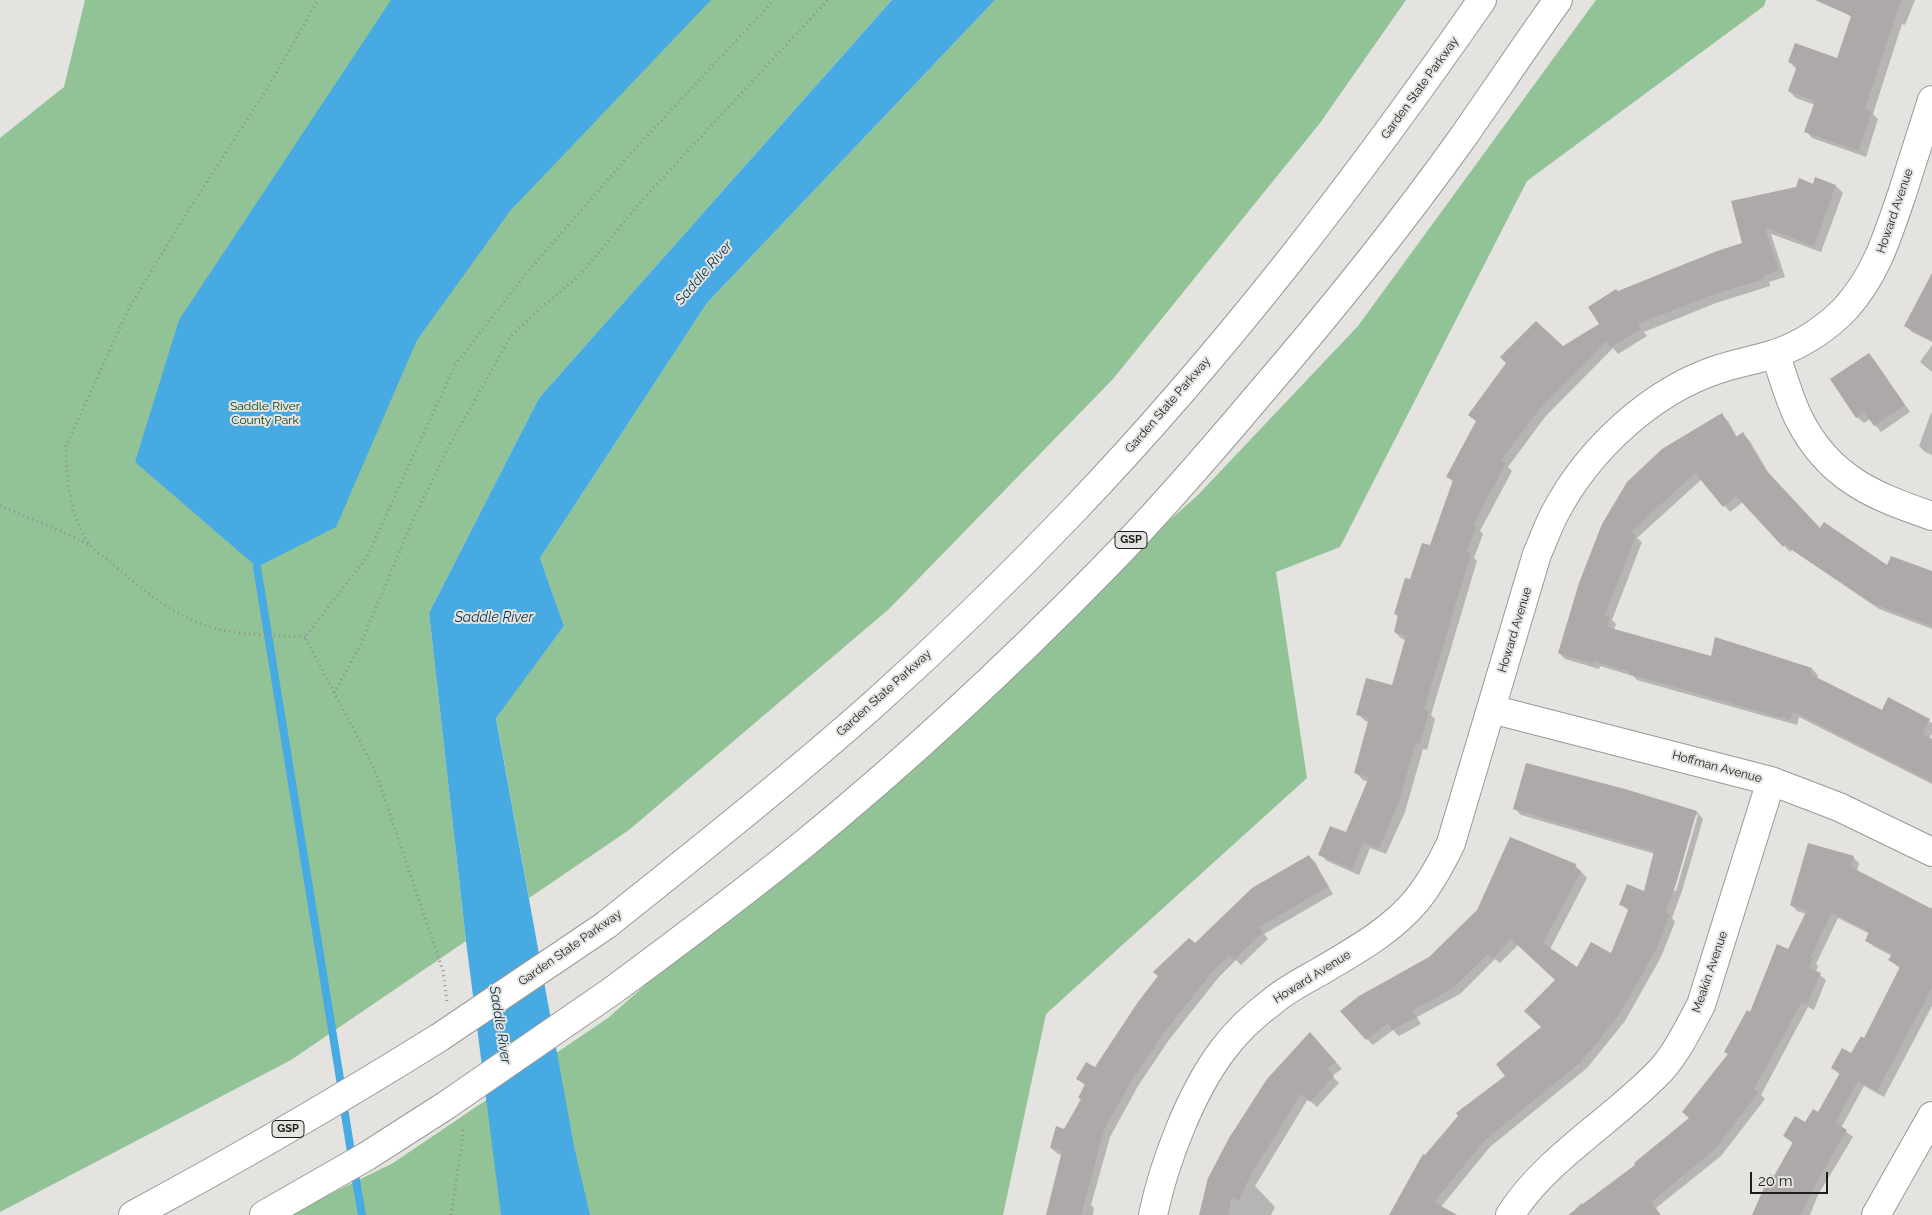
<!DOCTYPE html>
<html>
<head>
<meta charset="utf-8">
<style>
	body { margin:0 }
	#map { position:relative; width:1932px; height:1215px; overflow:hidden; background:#e4e3e0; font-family:Raleway,sans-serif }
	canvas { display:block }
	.scale { position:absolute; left:1750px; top:1172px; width:78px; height:22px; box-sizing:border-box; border:2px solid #1d1d1c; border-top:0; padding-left:6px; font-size:15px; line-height:18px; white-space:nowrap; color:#1d1d1c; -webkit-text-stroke:4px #e4e3e0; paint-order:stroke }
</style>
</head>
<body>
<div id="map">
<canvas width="1932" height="1215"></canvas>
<div class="scale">20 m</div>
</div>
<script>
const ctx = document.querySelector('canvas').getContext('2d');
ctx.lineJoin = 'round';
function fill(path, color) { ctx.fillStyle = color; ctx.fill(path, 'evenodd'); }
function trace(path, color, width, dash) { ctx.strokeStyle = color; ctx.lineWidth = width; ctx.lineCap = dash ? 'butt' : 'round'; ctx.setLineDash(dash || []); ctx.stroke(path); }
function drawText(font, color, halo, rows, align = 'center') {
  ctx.font = font + ' Raleway,sans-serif'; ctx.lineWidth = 4; ctx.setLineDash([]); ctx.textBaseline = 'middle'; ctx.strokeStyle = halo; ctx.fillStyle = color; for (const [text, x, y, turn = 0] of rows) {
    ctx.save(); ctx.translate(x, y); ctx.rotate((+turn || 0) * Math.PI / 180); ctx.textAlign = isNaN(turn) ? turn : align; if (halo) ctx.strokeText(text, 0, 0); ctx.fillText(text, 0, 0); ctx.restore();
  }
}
fill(new Path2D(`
	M 85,0 L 892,0 L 539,398 L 429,613 L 466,941 L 291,1060 L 0,1212 L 0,138 L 64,87 Z
	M 995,0 L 1406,0 L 1320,123 L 1113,379 L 889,609 L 629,830 L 529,898 L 496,717 L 564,626 L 540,558 L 707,303 Z
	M 1596,0 L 1766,0 L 1764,6 L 1527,181 L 1340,547 L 1276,572 L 1307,778 L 1046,1014 L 1003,1215 L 288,1215 L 393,1163 L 608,1018 L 1198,495 L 1358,326 Z`), '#91c397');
fill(new Path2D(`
	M 391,0 L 711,0 L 510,211 L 417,340 L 336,527 L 257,567 L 135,462 L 179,320 Z
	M 892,0 L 995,0 L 707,303 L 540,558 L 564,626 L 496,718 L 574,1146 L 590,1215 L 501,1215 L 466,941 L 429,613 L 539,398 Z`), '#47aae2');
fill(new Path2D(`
	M 1853,0 L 1915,0 L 1905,25 L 1902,24 L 1873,114 L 1878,119 L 1866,157 L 1812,138 L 1806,131 L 1815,105 L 1796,98 L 1789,91 L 1797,70 L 1790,62 L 1838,60 L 1851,17 L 1848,14 Z
	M 1813,185 L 1836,186 L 1843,193 L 1821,252 L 1771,234 L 1785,277 L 1769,282 L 1770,286 L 1716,303 L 1644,332 L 1647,336 L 1618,354 L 1613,348 L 1545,417 L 1508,467 L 1512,471 L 1480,531 L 1483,534 L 1474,558 L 1477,561 L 1431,715 L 1435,719 L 1427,750 L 1423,749 L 1405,812 L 1386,854 L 1370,848 L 1359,875 L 1327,861 L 1320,854 L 1346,834 L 1368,782 L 1363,780 L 1356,773 L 1369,722 L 1365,721 L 1358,714 L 1392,687 L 1406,640 L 1402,639 L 1395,632 L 1399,617 L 1395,614 L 1410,580 L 1430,547 L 1453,482 L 1448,477 L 1477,422 L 1469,415 L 1563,348 L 1600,324 L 1618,292 L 1744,244 Z
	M 1932,276 L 1932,342 L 1912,332 L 1906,326 Z
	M 1932,345 L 1932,372 L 1920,362 Z
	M 1869,354 L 1875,361 L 1910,412 L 1881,432 L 1870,419 L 1864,423 L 1857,417 Z
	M 1931,413 L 1932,413 L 1932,455 L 1925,452 L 1919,446 Z
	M 1721,415 L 1728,421 L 1737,437 L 1743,434 L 1749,440 L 1771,477 L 1820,530 L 1888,567 L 1932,573 L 1932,629 L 1879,609 L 1792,550 L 1790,552 L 1743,502 L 1730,512 L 1702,479 L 1637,538 L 1642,542 L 1612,620 L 1616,624 L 1614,630 L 1711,657 L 1743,646 L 1812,669 L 1818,675 L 1817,679 L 1882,711 L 1889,699 L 1932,723 L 1932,734 L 1929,739 L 1932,740 L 1932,784 L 1799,717 L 1797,725 L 1637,680 L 1633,676 L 1600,666 L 1599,669 L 1565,659 L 1559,653 L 1580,583 Z
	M 1624,790 L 1697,812 L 1703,819 L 1682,891 L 1672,918 L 1675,922 L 1661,957 L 1625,1021 L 1587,1068 L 1490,1147 L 1440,1208 L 1441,1215 L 1391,1215 L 1425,1157 L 1506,1076 L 1543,1027 L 1556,980 L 1518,945 L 1500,963 L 1495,959 L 1460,994 L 1417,1017 L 1421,1024 L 1399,1036 L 1393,1030 L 1373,1045 L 1367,1039 L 1430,958 L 1575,865 L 1587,878 L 1550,949 L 1578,968 L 1612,955 L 1629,911 L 1620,904 L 1645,892 L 1655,854 L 1521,815 L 1514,808 ZM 1695,815 L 1698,815 L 1676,891 L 1673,890 Z
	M 1309,856 L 1315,862 L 1333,894 L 1264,934 L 1268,939 L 1241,965 L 1236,960 L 1218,978 L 1169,1040 L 1138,1086 L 1110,1137 L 1091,1205 L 1094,1208 L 1093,1215 L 1047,1215 L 1062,1155 L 1058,1154 L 1051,1148 L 1064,1130 L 1082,1100 L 1086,1086 L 1078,1079 L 1096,1069 L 1195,945 Z
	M 1853,857 L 1859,863 L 1857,871 L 1930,909 L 1932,907 L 1932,1006 L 1884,1097 L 1864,1086 L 1841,1128 L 1853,1137 L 1818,1195 L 1810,1215 L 1753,1215 L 1794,1144 L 1784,1136 L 1806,1124 L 1818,1114 L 1840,1075 L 1832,1067 L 1852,1055 L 1864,1040 L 1901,969 L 1890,960 L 1892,956 L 1873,946 L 1867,940 L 1870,934 L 1838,918 L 1816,964 L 1818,966 L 1816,972 L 1826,980 L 1814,1010 L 1808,1007 L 1761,1095 L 1765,1099 L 1721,1156 L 1656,1208 L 1661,1215 L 1571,1215 L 1581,1203 L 1583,1206 L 1637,1165 L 1690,1118 L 1729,1055 L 1726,1052 L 1789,950 L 1806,914 L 1797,911 L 1791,905 Z
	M 1316,1040 L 1342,1069 L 1332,1076 L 1339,1083 L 1317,1107 L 1308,1099 L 1255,1186 L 1275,1207 L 1271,1215 L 1201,1215 Z`), '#0003');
trace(new Path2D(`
	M 257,567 L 342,1091
	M 343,1102 L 352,1158
	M 354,1169 L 362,1215`), '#47aae2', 8);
fill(new Path2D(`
	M 1815,0 L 1901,0 L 1865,109 L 1872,111 L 1859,151 L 1804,132 L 1815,101 L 1788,91 L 1797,66 L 1788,62 L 1795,43 L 1837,58 L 1851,16 Z
	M 1815,177 L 1836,185 L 1814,246 L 1765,228 L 1779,270 L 1763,276 L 1764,279 L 1709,296 L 1638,324 L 1641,329 L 1610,348 L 1606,341 L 1538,411 L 1501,460 L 1506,463 L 1473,525 L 1476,526 L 1467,551 L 1471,553 L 1424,710 L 1429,711 L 1420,744 L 1416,743 L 1398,804 L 1379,848 L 1363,842 L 1352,869 L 1318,855 L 1330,826 L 1346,832 L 1369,777 L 1354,773 L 1369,718 L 1356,715 L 1366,678 L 1392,685 L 1406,636 L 1394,632 L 1398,615 L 1394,614 L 1405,578 L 1410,579 L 1422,543 L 1430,545 L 1453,480 L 1446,477 L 1476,421 L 1468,415 L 1506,363 L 1500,357 L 1536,321 L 1563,346 L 1599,324 L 1588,307 L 1616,289 L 1618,291 L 1717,251 L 1742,243 L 1731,201 L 1796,187 L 1799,178 L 1813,184 Z
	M 1932,273 L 1932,341 L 1904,326 Z
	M 1869,353 L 1905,405 L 1874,426 L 1864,412 L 1856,418 L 1830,379 Z
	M 1722,413 L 1736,437 L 1743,432 L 1765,469 L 1820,528 L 1824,522 L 1887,565 L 1891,556 L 1932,571 L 1932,626 L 1872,603 L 1785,545 L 1783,547 L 1736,496 L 1723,507 L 1695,473 L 1631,532 L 1636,535 L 1605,615 L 1610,617 L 1607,627 L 1711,656 L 1715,637 L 1812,668 L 1810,674 L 1882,710 L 1888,697 L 1930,719 L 1923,734 L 1932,739 L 1932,782 L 1793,711 L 1790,720 L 1629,674 L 1630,672 L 1594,661 L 1593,664 L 1558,653 L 1579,583 L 1602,524 L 1627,482 L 1662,449 Z
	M 1526,763 L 1625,789 L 1697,811 L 1676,884 L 1665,913 L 1670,914 L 1656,950 L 1619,1015 L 1581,1062 L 1484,1141 L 1434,1202 L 1457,1215 L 1389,1215 L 1423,1154 L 1425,1155 L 1458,1116 L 1456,1113 L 1505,1076 L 1496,1064 L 1541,1027 L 1524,1011 L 1555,980 L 1511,939 L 1493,958 L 1488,954 L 1453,988 L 1412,1011 L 1416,1017 L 1392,1030 L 1388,1023 L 1366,1040 L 1340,1011 L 1359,996 L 1429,957 L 1477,910 L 1510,837 L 1576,864 L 1575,868 L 1581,871 L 1543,943 L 1577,967 L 1591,942 L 1611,953 L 1629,908 L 1619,905 L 1627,884 L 1644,891 L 1654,851 L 1513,809 Z
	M 1808,843 L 1854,856 L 1851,867 L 1932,909 L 1932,988 L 1877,1091 L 1858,1081 L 1835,1123 L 1847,1130 L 1813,1189 L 1801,1215 L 1752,1215 L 1770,1174 L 1774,1176 L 1793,1142 L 1783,1136 L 1795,1116 L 1805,1122 L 1813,1109 L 1818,1112 L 1840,1073 L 1831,1068 L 1842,1048 L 1851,1053 L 1861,1036 L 1864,1038 L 1900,967 L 1888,960 L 1892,954 L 1865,941 L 1869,932 L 1832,913 L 1810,958 L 1813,959 L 1809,968 L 1821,973 L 1807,1004 L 1802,1002 L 1754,1089 L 1759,1092 L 1714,1150 L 1651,1202 L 1660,1215 L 1568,1215 L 1635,1165 L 1634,1163 L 1689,1118 L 1682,1112 L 1728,1054 L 1724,1052 L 1747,1010 L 1750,1012 L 1777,944 L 1788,949 L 1807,910 L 1790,905 Z
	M 1309,855 L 1328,887 L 1259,927 L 1263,932 L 1234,960 L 1229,955 L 1212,972 L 1163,1034 L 1132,1080 L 1104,1130 L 1081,1215 L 1046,1215 L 1062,1151 L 1050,1148 L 1056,1126 L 1064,1129 L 1081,1099 L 1078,1098 L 1085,1084 L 1076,1079 L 1086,1062 L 1095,1067 L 1138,1002 L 1158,976 L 1153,972 L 1189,938 L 1195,943 L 1252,888 Z
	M 1310,1032 L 1336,1062 L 1327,1069 L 1334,1076 L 1310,1102 L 1301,1094 L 1249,1178 L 1239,1201 L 1232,1197 L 1228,1215 L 1199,1215 L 1208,1178 L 1229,1138 L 1267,1079 Z`), '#aca9a8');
const minor = new Path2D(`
	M 1775,354 C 1783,375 1789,399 1799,419 C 1829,478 1873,496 1932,516
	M 1491,709 L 1771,781 L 1839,807 L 1932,852
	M 1153,1215 C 1164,1163 1190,1094 1222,1051 C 1236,1032 1254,1015 1273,1001 C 1287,989 1305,980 1321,971 C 1354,951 1390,932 1416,901 C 1430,884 1441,864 1451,843 L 1537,554 C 1543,541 1548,526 1555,513 C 1588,450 1651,391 1719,369 C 1737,363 1756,360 1774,354 C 1800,346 1827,328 1846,308 C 1877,273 1887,237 1902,194 C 1912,163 1922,131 1932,100
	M 1510,1215 C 1547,1157 1614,1120 1661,1070 C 1678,1051 1689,1027 1701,1005 L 1771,781
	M 1876,1215 L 1932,1116`);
const highway = new Path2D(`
	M 606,925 C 696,853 787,781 874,704 C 942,643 1009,578 1072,512 C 1224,353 1357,180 1482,0
	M 612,991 C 677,943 741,895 804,844 C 909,758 1010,664 1105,567 C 1158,513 1208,455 1257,397 C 1329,313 1399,227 1463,137 C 1495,91 1526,45 1558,0
	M 133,1215 C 238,1159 339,1100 440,1037
	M 264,1215 L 367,1156 L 445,1106`);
trace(minor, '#999996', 30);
trace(highway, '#999996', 30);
trace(new Path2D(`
	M 0,506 L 70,535 L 89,545
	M 305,637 C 275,635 243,636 214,628 C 175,618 140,587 109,561 C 103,556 94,551 89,544 C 70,516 66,478 66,446 L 129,308 L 180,224 L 268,87 L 318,0
	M 334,693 L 358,650 L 413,520 L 450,444 L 511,336 L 542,307 L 581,274 L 643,199 L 828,0
	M 447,1001 L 443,971 L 375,770 L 305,637 L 367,557 L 455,365 L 529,270 L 631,153 L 774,0
	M 451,1215 L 463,1137 L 462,1127`), '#908f8d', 3, [1, 4]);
trace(minor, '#fff', 28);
trace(highway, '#fff', 28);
const highwayBridge = new Path2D(`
	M 440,1037 L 606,925
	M 445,1106 L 612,991`);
trace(highwayBridge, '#999996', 30, []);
trace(highwayBridge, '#fff', 28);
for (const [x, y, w] of [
	[1131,540,32],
	[288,1129,32]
]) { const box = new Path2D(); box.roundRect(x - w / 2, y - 8.5, w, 17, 4); ctx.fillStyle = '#e4e3e0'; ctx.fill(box); trace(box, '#1d1d1c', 1); }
drawText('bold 11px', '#1d1d1c', null, [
	["GSP",1131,540],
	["GSP",288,1129]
]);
drawText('12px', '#1d1d1c', '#e4e3e0', [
	["Garden State Parkway",1420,88,-54],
	["Howard Avenue",1895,211,-71],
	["Garden State Parkway",1168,405,-49],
	["Howard Avenue",1515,630,-73],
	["Garden State Parkway",884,693,-42],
	["Hoffman Avenue",1717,767,15],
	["Garden State Parkway",570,948,-35],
	["Meakin Avenue",1710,972,-71],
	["Howard Avenue",1312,977,-32]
]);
drawText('12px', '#024015', '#e4e3e0', [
	["Saddle River",265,406],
	["County Park",265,420]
]);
drawText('italic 14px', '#07334a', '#e4e3e0', [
	["Saddle River",704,273,-49],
	["Saddle River",494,618],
	["Saddle River",500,1025,81]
]);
</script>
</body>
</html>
